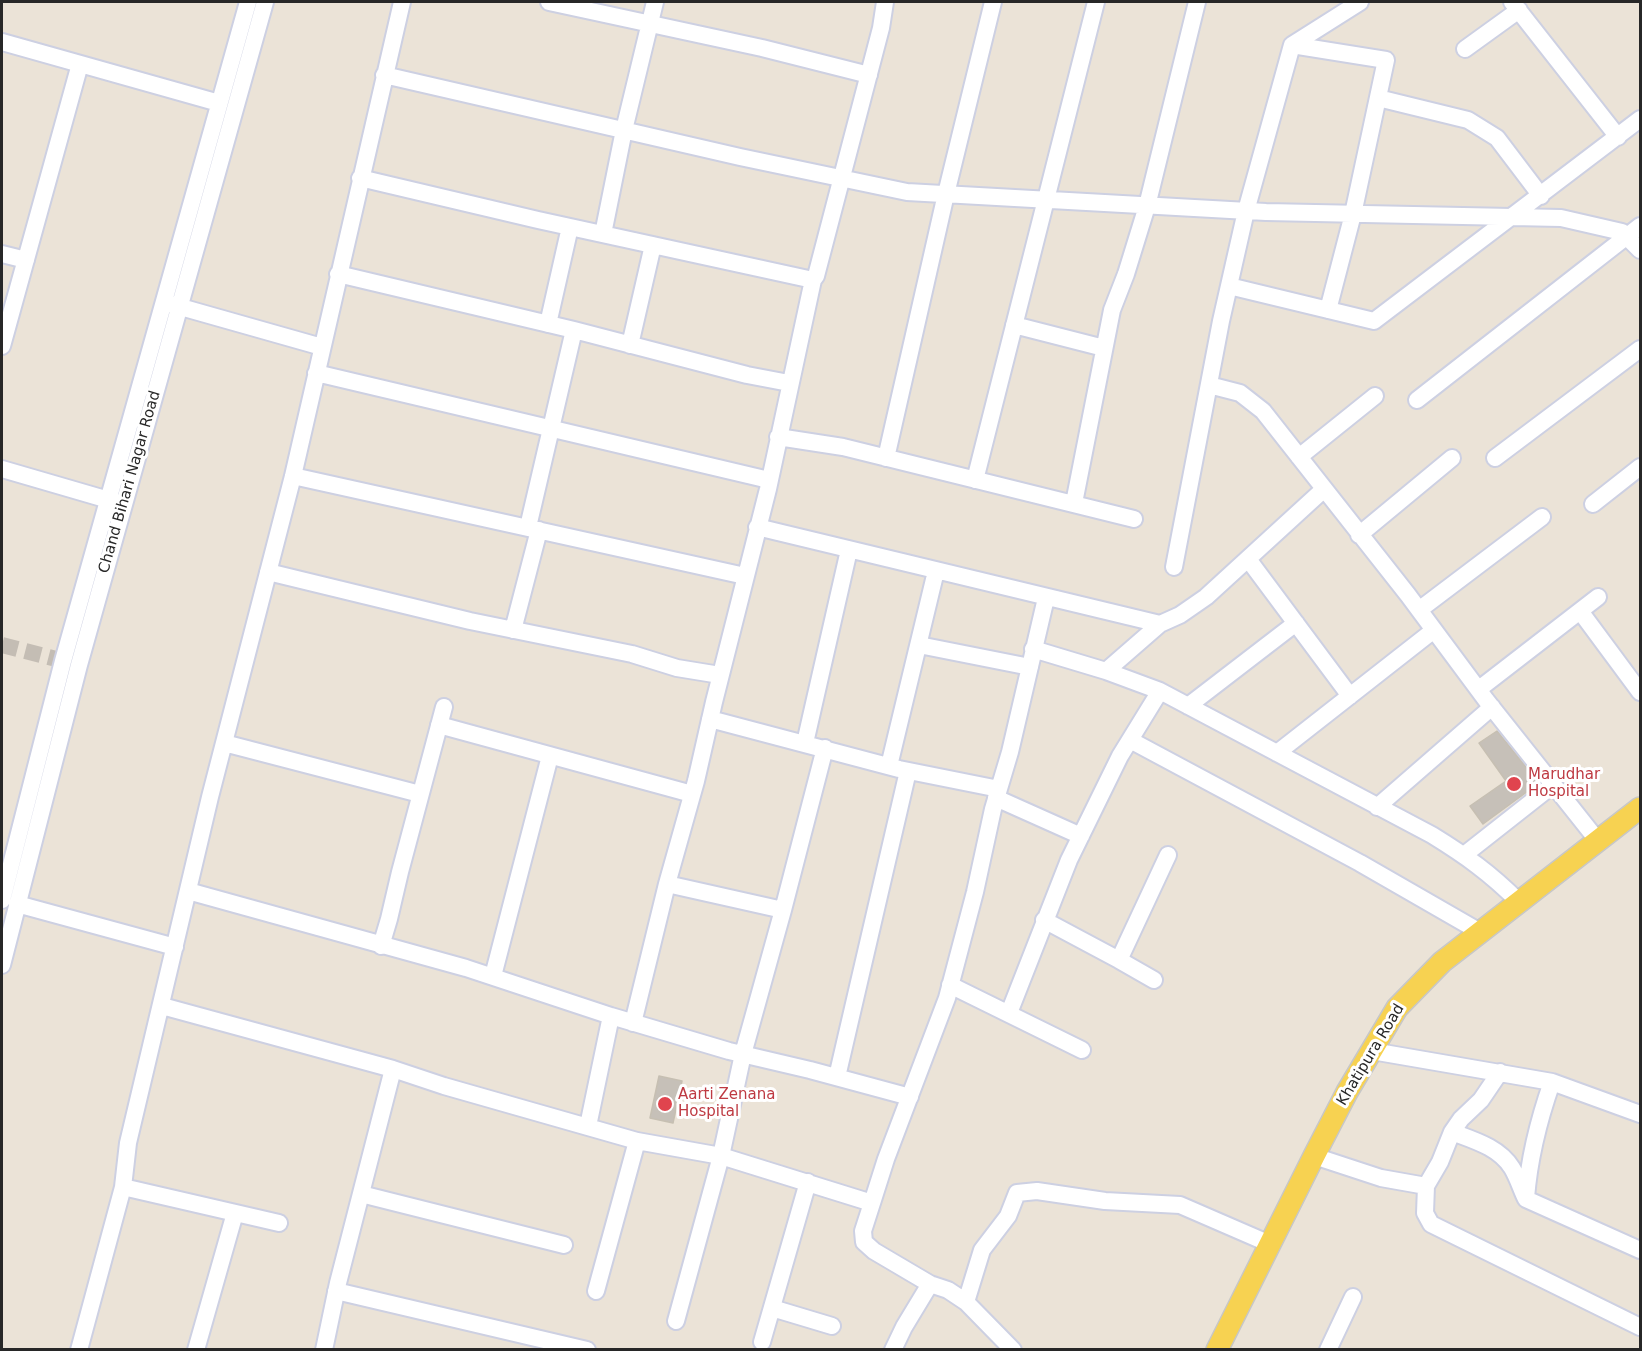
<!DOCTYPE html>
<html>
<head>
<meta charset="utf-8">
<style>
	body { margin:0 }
	#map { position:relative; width:1642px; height:1351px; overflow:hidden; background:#ebe3d7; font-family:"DejaVu Sans",sans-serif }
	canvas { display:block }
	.frame { position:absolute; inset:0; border:3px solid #272727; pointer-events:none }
</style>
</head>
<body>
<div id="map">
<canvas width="1642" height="1351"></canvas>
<div class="frame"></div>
</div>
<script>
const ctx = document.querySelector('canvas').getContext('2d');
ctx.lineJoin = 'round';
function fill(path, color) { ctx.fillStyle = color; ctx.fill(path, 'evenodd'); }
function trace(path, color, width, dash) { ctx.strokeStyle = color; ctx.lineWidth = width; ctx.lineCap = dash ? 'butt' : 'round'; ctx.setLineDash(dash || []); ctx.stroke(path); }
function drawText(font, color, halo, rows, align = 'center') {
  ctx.font = font + ' "DejaVu Sans",sans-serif'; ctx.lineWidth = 6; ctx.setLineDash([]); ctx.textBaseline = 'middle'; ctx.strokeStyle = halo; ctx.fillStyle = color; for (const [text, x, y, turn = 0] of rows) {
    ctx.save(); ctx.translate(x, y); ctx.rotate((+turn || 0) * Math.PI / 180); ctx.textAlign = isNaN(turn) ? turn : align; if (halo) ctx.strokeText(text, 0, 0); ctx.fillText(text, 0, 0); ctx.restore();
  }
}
const building = new Path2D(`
	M 1497,731 L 1539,783 L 1483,824 L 1470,806 L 1506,781 L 1479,743 Z
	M 659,1076 L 682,1081 L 673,1123 L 650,1118 Z`);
fill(building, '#c6c0b8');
trace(building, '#c6bfb2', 1.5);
trace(new Path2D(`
	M 2,645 L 76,664`), '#c4bdb4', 16, [16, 8]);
const minor = new Path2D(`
	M 549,2 L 762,48 L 869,75
	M 1512,2 L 1618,137
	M 2,42 L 219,103
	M 1292,45 L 1386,60 L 1353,214 L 1328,310
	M 1465,49 L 1519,10
	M 384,75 L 740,157 L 907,192 L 1266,212 L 1561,218 L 1622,232 L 1640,250
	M 1378,98 L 1468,120 L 1497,138 L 1541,196
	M 360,178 L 538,220 L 813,280
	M 603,234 L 624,130 L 655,2
	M 2,254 L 26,260
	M 338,274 L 574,330 L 747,375 L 789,383
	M 1229,286 L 1374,321 L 1640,119
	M 170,304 L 322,347
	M 548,324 L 570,227
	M 1014,325 L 1104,348
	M 630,345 L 653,245
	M 2,346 L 80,64
	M 316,373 L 769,480
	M 1209,385 L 1240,393 L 1263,411 L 1408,595 L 1486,700 L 1598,841
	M 1417,400 L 1640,226
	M 778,437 L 843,447 L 1134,519
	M 1299,457 L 1375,396
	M 886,458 L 946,194 L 993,2
	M 1495,458 L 1640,349
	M 2,469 L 119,503
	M 293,476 L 745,576
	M 975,480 L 1096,2
	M 1074,503 L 1112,310 L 1126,274 L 1147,206 L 1197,2
	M 1593,504 L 1640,467
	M 528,527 L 574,330
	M 757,527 L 1160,624 L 1180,615 L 1206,597 L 1323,490
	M 1359,535 L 1452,458
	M 1248,559 L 1350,696
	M 1174,567 L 1221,321 L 1246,211 L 1292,45 L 1360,2
	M 268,572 L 470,621 L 632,654 L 677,668 L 720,675
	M 1419,610 L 1542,517
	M 1580,611 L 1640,692
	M 513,630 L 539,530
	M 919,645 L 1030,667
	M 1033,649 L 1106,671 L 1160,691 L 1432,835 C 1466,856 1490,873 1519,902
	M 1106,671 L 1160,624
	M 1479,689 L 1598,597
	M 1188,706 L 1296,623
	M 710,719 L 899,769 L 999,789
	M 439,725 L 692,794
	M 1130,740 L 1360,863 L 1480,932
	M 224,743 L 420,794
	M 805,743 L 849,550
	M 1277,753 L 1434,630
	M 889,766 L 936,571
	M 996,798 L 1081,836
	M 1377,807 L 1492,707
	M 1464,855 L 1553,785
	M 667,884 L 783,910
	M 188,891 L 466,968 L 611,1016 L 729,1051 L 810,1070 L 910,1097
	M 2,900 L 63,661 L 248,2
	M 17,904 L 175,947
	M 1044,920 L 1119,960 L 1168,855
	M 381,946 L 389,919 L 400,872 L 444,707
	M 1119,960 L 1154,980
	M 2,965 L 79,665 L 265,2
	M 493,976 L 550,756
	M 950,985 L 1082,1050
	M 162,1006 L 393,1069 L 444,1086 L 637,1141 L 721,1156 L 872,1203 L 863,1231 L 864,1242 L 874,1251 L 930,1284 L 948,1290 L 966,1302 L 1013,1350
	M 1009,1013 L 1069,860 L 1120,756 L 1160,691
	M 633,1023 L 667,884 L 696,781 L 714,702 L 768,489 L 813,280 L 816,276 L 881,28 L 885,2
	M 1372,1051 L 1552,1082 L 1640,1114
	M 837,1077 L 908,771
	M 588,1126 L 611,1016
	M 1452,1132 C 1473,1140 1499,1147 1512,1168 C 1518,1178 1521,1189 1526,1199 L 1640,1250
	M 1314,1156 L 1381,1178 L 1426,1186 L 1425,1213 L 1431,1224 L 1640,1327
	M 1426,1186 L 1440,1162 L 1452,1132 L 1461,1119 L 1481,1100 L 1500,1072
	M 123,1187 L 279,1223
	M 361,1194 L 564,1245
	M 1526,1198 C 1529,1159 1539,1119 1552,1082
	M 872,1203 L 886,1159 L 947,998 L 975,892 L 993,809 L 1010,752 L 1046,598
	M 336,1291 L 587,1350
	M 596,1291 L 637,1141
	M 966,1302 L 982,1250 L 1008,1216 L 1017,1193 L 1037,1191 L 1105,1201 L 1180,1205 L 1270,1244
	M 772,1308 L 832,1326
	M 676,1321 L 721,1156 L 743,1054 L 783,910 L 825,748
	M 762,1342 L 808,1182
	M 79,1350 L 123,1187 L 128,1143 L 210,797 L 293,476 L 402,2
	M 196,1350 L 235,1213
	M 324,1350 L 338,1283 L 393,1069
	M 893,1350 L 904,1327 L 930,1284
	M 1328,1350 L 1353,1297`);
const major = new Path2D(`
	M 1217,1350 L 1314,1156 L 1347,1092 L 1397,1008 L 1442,962 L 1640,808`);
trace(minor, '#cdd0e2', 20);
trace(major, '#c7c7c7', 24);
trace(minor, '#fff', 16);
trace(major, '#f7d251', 21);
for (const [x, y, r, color] of [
	[1514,784,8,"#e0444e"],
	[665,1104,8,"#e0444e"]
]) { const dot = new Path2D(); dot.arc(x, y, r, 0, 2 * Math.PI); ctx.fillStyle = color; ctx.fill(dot); trace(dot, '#fff', 2); }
drawText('15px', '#272727', '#fff', [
	["Chand Bihari Nagar Road",130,482,-74],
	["Khatipura Road",1371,1055,-59]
]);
drawText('15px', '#be3a42', '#fff', [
	["Marudhar",1528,775],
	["Hospital",1528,792],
	["Aarti Zenana",678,1095],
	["Hospital",678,1112]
], 'left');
</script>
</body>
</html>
